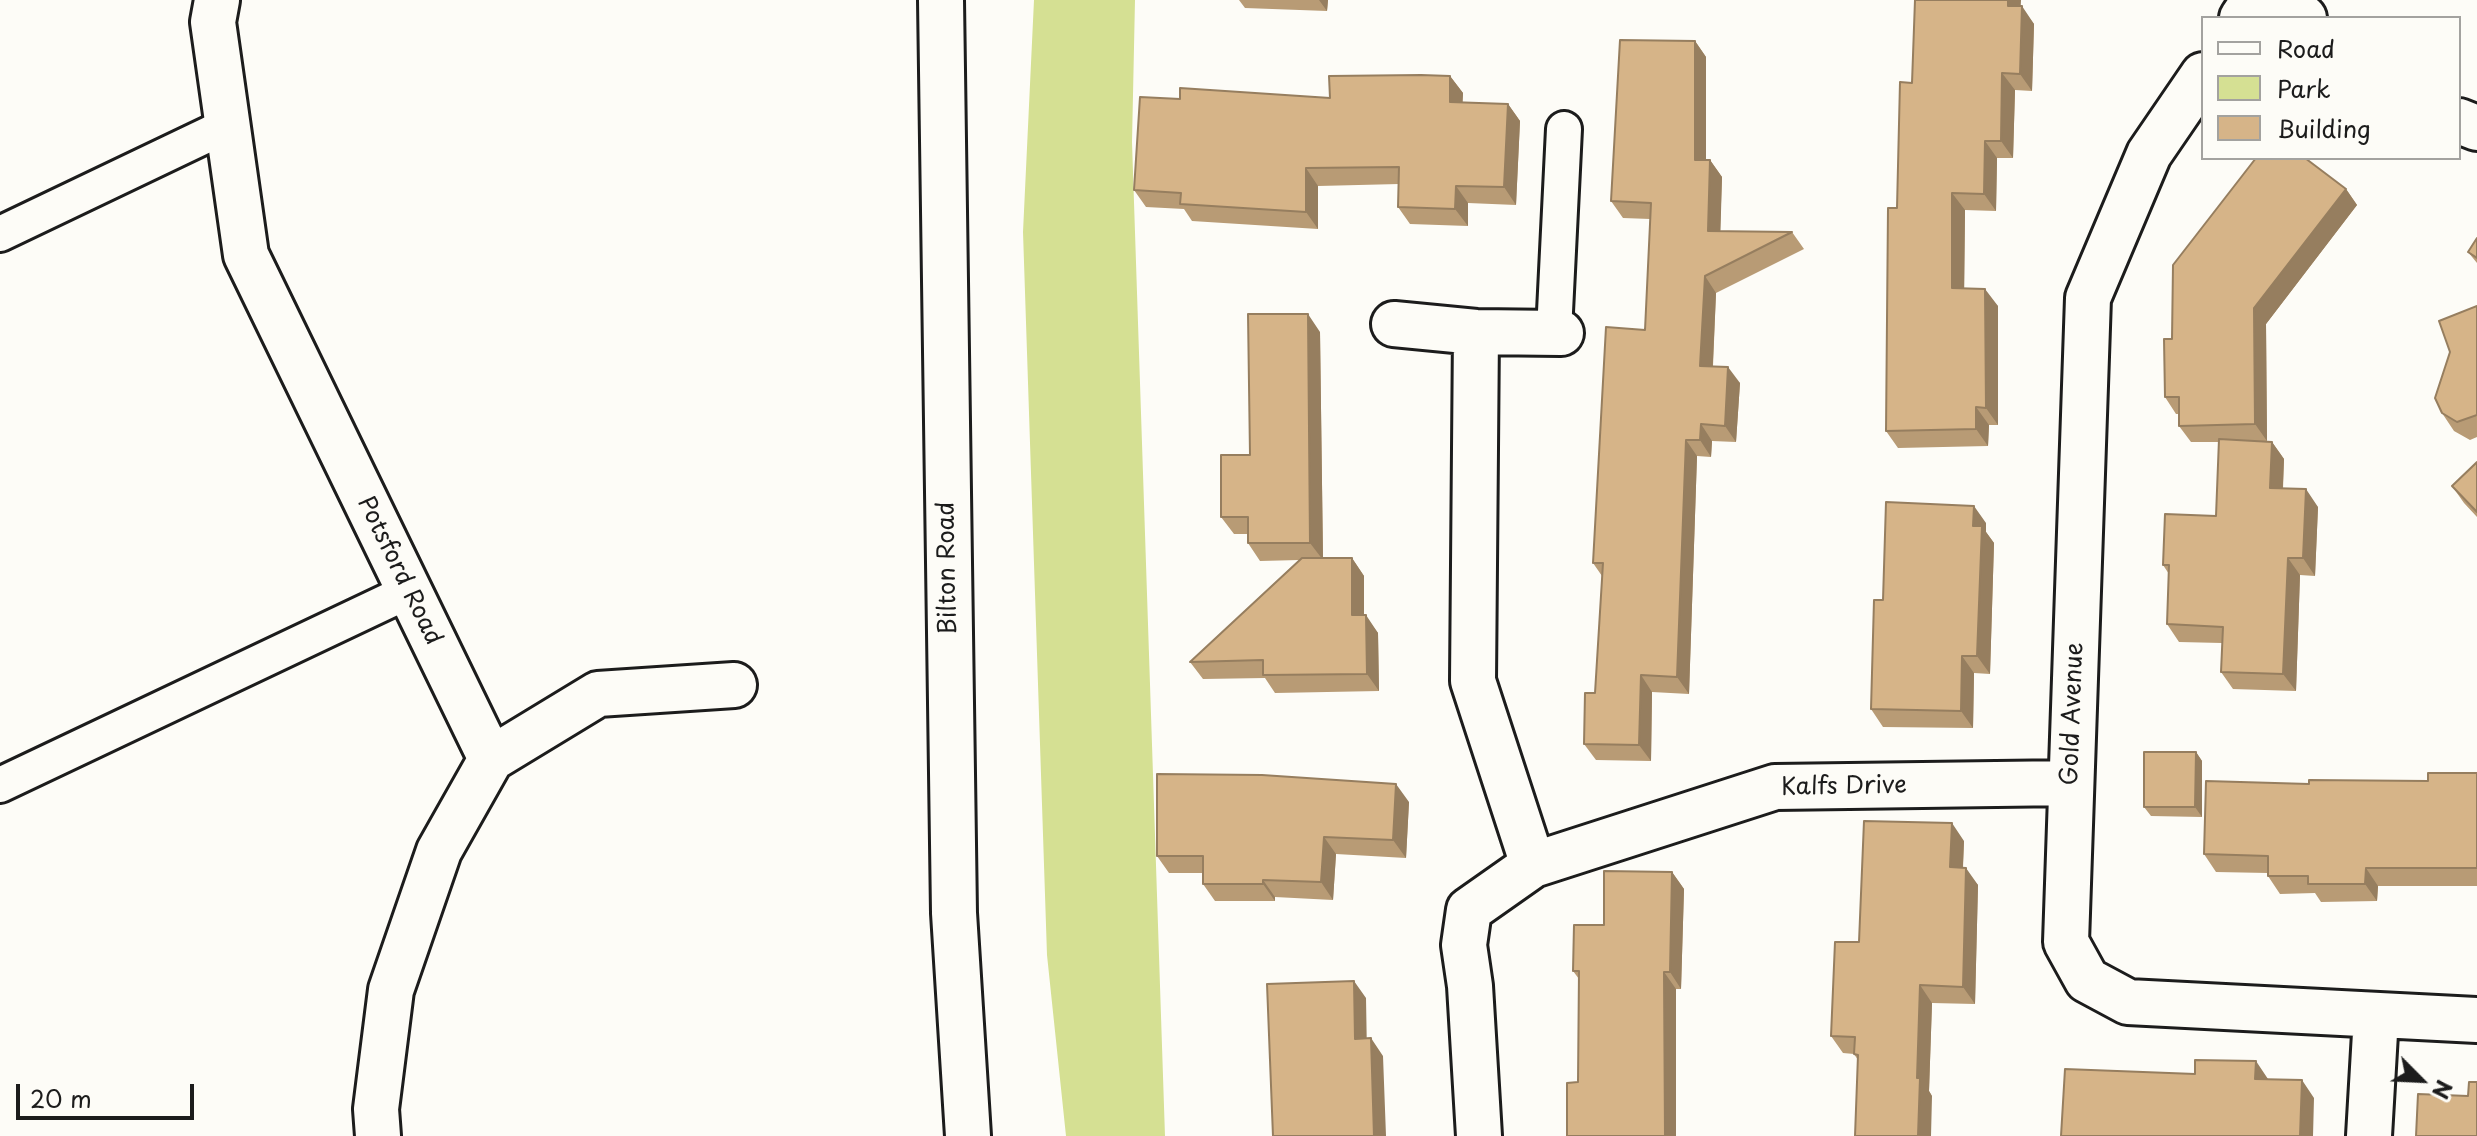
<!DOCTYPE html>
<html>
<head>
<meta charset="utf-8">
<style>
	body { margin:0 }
	#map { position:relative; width:2477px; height:1136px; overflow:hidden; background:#fdfcf7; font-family:"Playpen Sans",sans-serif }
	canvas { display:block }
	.legend { position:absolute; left:2201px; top:16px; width:260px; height:144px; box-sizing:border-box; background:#fdfcf7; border:2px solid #a3a29f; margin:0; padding:10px 14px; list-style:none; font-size:24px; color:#1c1c1c }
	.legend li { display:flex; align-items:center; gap:16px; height:40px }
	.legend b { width:40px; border:2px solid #a3a29f }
	.north { position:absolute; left:2381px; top:1040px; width:80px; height:80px; -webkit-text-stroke:6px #fdfcf7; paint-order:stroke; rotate:114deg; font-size:22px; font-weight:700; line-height:32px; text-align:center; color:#1c1c1c }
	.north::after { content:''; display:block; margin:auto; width:28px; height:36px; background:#1c1c1c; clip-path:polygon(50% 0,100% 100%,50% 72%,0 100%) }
	.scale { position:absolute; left:16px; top:1084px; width:178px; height:36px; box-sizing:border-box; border:4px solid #1c1c1c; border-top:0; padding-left:10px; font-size:24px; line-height:28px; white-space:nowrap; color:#1c1c1c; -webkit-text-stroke:6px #fdfcf7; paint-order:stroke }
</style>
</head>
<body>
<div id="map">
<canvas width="2477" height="1136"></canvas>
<ul class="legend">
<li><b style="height:10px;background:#fdfcf7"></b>Road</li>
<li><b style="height:22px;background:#d5e093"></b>Park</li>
<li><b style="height:22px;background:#d6b488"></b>Building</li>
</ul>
<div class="north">N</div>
<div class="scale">20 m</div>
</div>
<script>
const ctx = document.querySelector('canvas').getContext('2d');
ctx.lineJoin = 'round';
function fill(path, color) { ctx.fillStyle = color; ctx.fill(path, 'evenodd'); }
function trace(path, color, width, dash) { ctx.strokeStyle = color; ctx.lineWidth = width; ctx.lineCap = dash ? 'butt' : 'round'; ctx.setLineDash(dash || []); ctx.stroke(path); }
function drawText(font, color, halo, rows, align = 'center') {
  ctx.font = font + ' "Playpen Sans",sans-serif'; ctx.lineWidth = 7; ctx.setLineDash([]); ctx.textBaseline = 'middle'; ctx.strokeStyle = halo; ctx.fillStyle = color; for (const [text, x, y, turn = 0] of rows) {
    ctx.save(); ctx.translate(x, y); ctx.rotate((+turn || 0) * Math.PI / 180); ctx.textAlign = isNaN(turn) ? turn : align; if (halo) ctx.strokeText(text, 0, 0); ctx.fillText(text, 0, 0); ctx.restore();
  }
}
fill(new Path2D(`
	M 1034,0 L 1135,0 L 1132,142 L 1165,1136 L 1066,1136 L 1047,955 L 1023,232 Z`), '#d5e093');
const lane = new Path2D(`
	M 0,234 L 228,125
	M 1554,332 L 1564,129
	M 0,785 L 409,591`);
const street = new Path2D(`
	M 217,0 L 213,22 L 246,255 L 491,759 L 439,851 L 391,990 L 376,1109 L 378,1136
	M 2242,18 L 2254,0
	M 2203,75 L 2149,154 L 2088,298 L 2066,942 L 2087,980 L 2128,1002 L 2477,1020
	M 1394,324 L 1476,332 L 1561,333
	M 1476,332 L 1473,681 L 1533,865
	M 491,759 L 598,694 L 734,685
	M 1479,1136 L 1470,986 L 1464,945 L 1469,910 L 1533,865 L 1775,787 L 2070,783
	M 2369,1136 L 2376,1016`);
const secondary = new Path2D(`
	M 941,0 L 954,913 L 968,1136
	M 2283,0 L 2304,18
	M 2459,121 L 2477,128`);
trace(lane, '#1c1c1c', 40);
trace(street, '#1c1c1c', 50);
trace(secondary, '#1c1c1c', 50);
trace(lane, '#fdfcf7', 34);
trace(street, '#fdfcf7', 44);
trace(secondary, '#fdfcf7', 44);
fill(new Path2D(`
	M 1239,0 L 1328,0 L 1327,11 L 1245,8 Z
	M 2020,6 L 2034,24 L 2032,91 L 2015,90 L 2013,158 L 1997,158 L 1996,211 L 1965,210 L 1964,289 L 1998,306 L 1998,425 L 1989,425 L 1988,446 L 1898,448 L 1886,431 L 1897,208 L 1912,83 Z
	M 1695,41 L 1706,57 L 1706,160 L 1710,160 L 1722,177 L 1720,231 L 1792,232 L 1804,249 L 1716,293 L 1713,366 L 1740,383 L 1736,442 L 1712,441 L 1711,457 L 1697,456 L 1689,694 L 1652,692 L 1651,761 L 1596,760 L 1584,744 L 1595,693 L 1602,576 L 1593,563 L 1645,330 L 1650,219 L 1623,218 L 1611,201 Z
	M 1450,76 L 1463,93 L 1462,103 L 1508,104 L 1520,121 L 1516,205 L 1468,203 L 1468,226 L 1410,224 L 1398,207 L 1399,184 L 1318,186 L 1318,229 L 1192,221 L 1184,209 L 1146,207 L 1134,190 L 1180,99 L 1330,98 Z
	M 2346,189 L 2357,205 L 2266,324 L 2267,441 L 2252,441 L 2272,442 L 2284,459 L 2283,489 L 2318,507 L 2315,576 L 2300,575 L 2296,691 L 2233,689 L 2221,672 L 2222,643 L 2179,642 L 2167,624 L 2169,574 L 2163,565 L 2216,516 L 2219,442 L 2191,442 L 2179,426 L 2179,414 L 2176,414 L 2165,397 L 2172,339 Z
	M 2477,238 L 2477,263 L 2468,252 Z
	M 2477,306 L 2477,437 L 2470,440 L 2454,431 L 2442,413 Z
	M 1320,332 L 1323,558 L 1352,558 L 1364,576 L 1364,615 L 1378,633 L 1379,691 L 1275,693 L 1265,678 L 1203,679 L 1190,662 L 1299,560 L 1260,561 L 1248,543 L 1248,534 L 1234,534 L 1221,517 L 1250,455 Z
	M 2477,462 L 2477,517 L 2464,503 L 2452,486 Z
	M 1986,523 L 1986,532 L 1994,543 L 1990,674 L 1974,673 L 1973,728 L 1883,727 L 1871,709 Z
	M 2196,752 L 2202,761 L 2202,817 L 2151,816 L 2144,807 Z
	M 2477,773 L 2477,886 L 2378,886 L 2377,901 L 2321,902 L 2315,893 L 2280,894 L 2268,876 L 2268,873 L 2216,872 L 2204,854 L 2309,784 L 2428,781 Z
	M 1409,802 L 1406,858 L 1336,854 L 1333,900 L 1275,897 L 1275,901 L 1215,901 L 1203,884 L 1203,873 L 1169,873 L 1157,856 Z
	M 1964,841 L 1963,868 L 1978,885 L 1975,1004 L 1932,1003 L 1929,1091 L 1932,1096 L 1858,1060 L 1854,1054 L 1843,1053 L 1831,1036 L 1859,942 Z
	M 1672,872 L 1684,889 L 1681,989 L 1676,989 L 1676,1136 L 1567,1136 L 1578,1082 L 1579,979 L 1573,971 L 1604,925 Z`), '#b89b75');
fill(new Path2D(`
	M 1319,0 L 1328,0 L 1327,11 Z
	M 2008,0 L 2021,0 L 2020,23 L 2008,6 Z
	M 2022,6 L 2034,24 L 2032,91 L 2020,74 Z
	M 1695,41 L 1706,57 L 1706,176 L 1695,160 Z
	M 2002,73 L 2015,90 L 2013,158 L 2001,141 Z
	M 1450,76 L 1463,93 L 1462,120 L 1450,102 Z
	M 1508,104 L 1520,121 L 1516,205 L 1504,187 Z
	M 1985,141 L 1997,158 L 1996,211 L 1984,194 Z
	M 1710,160 L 1722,177 L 1720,247 L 1708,231 Z
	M 1306,168 L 1318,186 L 1318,229 L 1306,212 Z
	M 1456,186 L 1468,203 L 1468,226 L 1455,209 Z
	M 2346,189 L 2357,205 L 2266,324 L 2267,441 L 2255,424 L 2254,308 Z
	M 1952,193 L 1965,210 L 1964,306 L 1952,288 Z
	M 1705,276 L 1716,293 L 1712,382 L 1700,366 Z
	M 1985,289 L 1998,306 L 1998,425 L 1986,408 Z
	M 1308,314 L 1320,332 L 1323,560 L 1310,543 Z
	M 1728,367 L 1740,383 L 1736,442 L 1725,426 Z
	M 1976,407 L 1989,425 L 1988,446 L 1976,429 Z
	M 1701,424 L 1712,441 L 1711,457 L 1700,440 Z
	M 1686,440 L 1697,456 L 1689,694 L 1677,677 Z
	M 2272,442 L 2284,459 L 2282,506 L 2270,488 Z
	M 2306,489 L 2318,507 L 2315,576 L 2303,558 Z
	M 1974,506 L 1986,523 L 1986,532 L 1994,543 L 1990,674 L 1977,656 L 1973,526 Z
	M 1352,558 L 1364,576 L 1364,632 L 1352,615 Z
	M 2288,558 L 2300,575 L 2296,691 L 2283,674 Z
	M 1366,615 L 1378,633 L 1379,691 L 1367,674 Z
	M 1962,656 L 1974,673 L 1973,728 L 1961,711 Z
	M 1641,675 L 1652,692 L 1651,761 L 1639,745 Z
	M 2196,752 L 2202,761 L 2202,817 L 2195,807 Z
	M 1396,784 L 1409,802 L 1406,858 L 1393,840 Z
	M 1952,823 L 1964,841 L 1962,885 L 1950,867 Z
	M 1324,837 L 1336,854 L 1333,900 L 1321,882 Z
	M 1966,868 L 1978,885 L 1975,1004 L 1963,987 Z
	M 2366,868 L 2378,886 L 2377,901 L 2365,884 Z
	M 1672,872 L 1684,889 L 1681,989 L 1670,972 Z
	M 1263,880 L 1275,897 L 1275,901 L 1263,884 Z
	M 1664,972 L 1676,989 L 1676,1136 L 1665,1136 Z
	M 1354,981 L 1366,998 L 1367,1056 L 1355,1039 Z
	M 1920,985 L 1932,1003 L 1929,1091 L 1932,1096 L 1931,1136 L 1918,1136 L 1917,1078 Z
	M 1371,1038 L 1383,1056 L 1386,1136 L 1374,1136 Z
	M 2256,1061 L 2268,1079 L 2267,1097 L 2255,1079 Z
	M 2302,1080 L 2314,1098 L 2313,1136 L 2300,1136 Z`), '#967e5f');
const building = new Path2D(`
	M 1915,0 L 2008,0 L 2008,6 L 2022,6 L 2020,74 L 2002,73 L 2001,141 L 1985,141 L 1984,194 L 1952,193 L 1952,288 L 1985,289 L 1986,408 L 1976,407 L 1976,429 L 1886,431 L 1888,208 L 1897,208 L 1900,82 L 1912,83 Z
	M 1620,40 L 1695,41 L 1695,160 L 1710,160 L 1708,231 L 1792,232 L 1705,276 L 1700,366 L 1728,367 L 1725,426 L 1701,424 L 1700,440 L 1686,440 L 1677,677 L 1641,675 L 1639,745 L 1584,744 L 1585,693 L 1595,693 L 1603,563 L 1593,563 L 1606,327 L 1645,330 L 1651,203 L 1611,201 Z
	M 1421,75 L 1450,76 L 1450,102 L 1508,104 L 1504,187 L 1456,186 L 1455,209 L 1398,207 L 1399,167 L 1306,168 L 1306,212 L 1180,204 L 1181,193 L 1134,190 L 1140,97 L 1180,99 L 1180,88 L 1330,98 L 1329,76 Z
	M 2256,158 L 2305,158 L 2346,189 L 2254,308 L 2255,424 L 2179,426 L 2179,397 L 2165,397 L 2164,339 L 2172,339 L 2173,265 Z
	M 2477,238 L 2477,258 L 2468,252 Z
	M 2477,306 L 2477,415 L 2457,422 L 2442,413 L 2435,398 L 2450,352 L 2439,321 Z
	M 1248,314 L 1308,314 L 1310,543 L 1248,543 L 1248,517 L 1221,517 L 1221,455 L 1250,455 Z
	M 2219,439 L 2272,442 L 2270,488 L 2306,489 L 2303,558 L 2288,558 L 2283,674 L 2221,672 L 2223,627 L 2167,624 L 2169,565 L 2163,565 L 2165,514 L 2216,516 Z
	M 2477,462 L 2477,512 L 2452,486 Z
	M 1886,502 L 1974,506 L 1973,526 L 1982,526 L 1977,656 L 1962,656 L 1961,711 L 1871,709 L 1874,600 L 1883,600 Z
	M 1302,558 L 1352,558 L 1352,615 L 1366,615 L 1367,674 L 1263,675 L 1263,660 L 1190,662 Z
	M 2144,752 L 2196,752 L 2195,807 L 2144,807 Z
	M 2428,773 L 2477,773 L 2477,868 L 2366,868 L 2365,884 L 2308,884 L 2308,876 L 2268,876 L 2268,856 L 2204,854 L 2206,781 L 2309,784 L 2309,780 L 2428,781 Z
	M 1157,774 L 1262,775 L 1396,784 L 1393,840 L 1324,837 L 1321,882 L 1263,880 L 1263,884 L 1203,884 L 1203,856 L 1157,856 Z
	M 1864,821 L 1952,823 L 1950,867 L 1966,868 L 1963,987 L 1920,985 L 1917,1078 L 1920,1078 L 1918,1136 L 1855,1136 L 1858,1055 L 1854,1054 L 1855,1037 L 1831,1036 L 1835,942 L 1859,942 Z
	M 1604,871 L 1672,872 L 1670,972 L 1664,972 L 1665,1136 L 1567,1136 L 1567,1083 L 1578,1082 L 1579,971 L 1573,971 L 1574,925 L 1604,925 Z
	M 1354,981 L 1355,1039 L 1371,1038 L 1374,1136 L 1273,1136 L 1267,984 Z
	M 2195,1060 L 2256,1061 L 2255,1079 L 2302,1080 L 2300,1136 L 2061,1136 L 2065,1069 L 2195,1074 Z
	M 2469,1082 L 2477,1082 L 2477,1136 L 2416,1136 L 2418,1094 L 2468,1096 Z`);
fill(building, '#d6b488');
trace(building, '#967e5f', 2);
drawText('24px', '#1c1c1c', '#fdfcf7', [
	["Bilton Road",948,568,-91],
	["Potsford Road",399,571,64],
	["Gold Avenue",2073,714,-88],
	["Kalfs Drive",1844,787,-1]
]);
</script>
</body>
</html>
